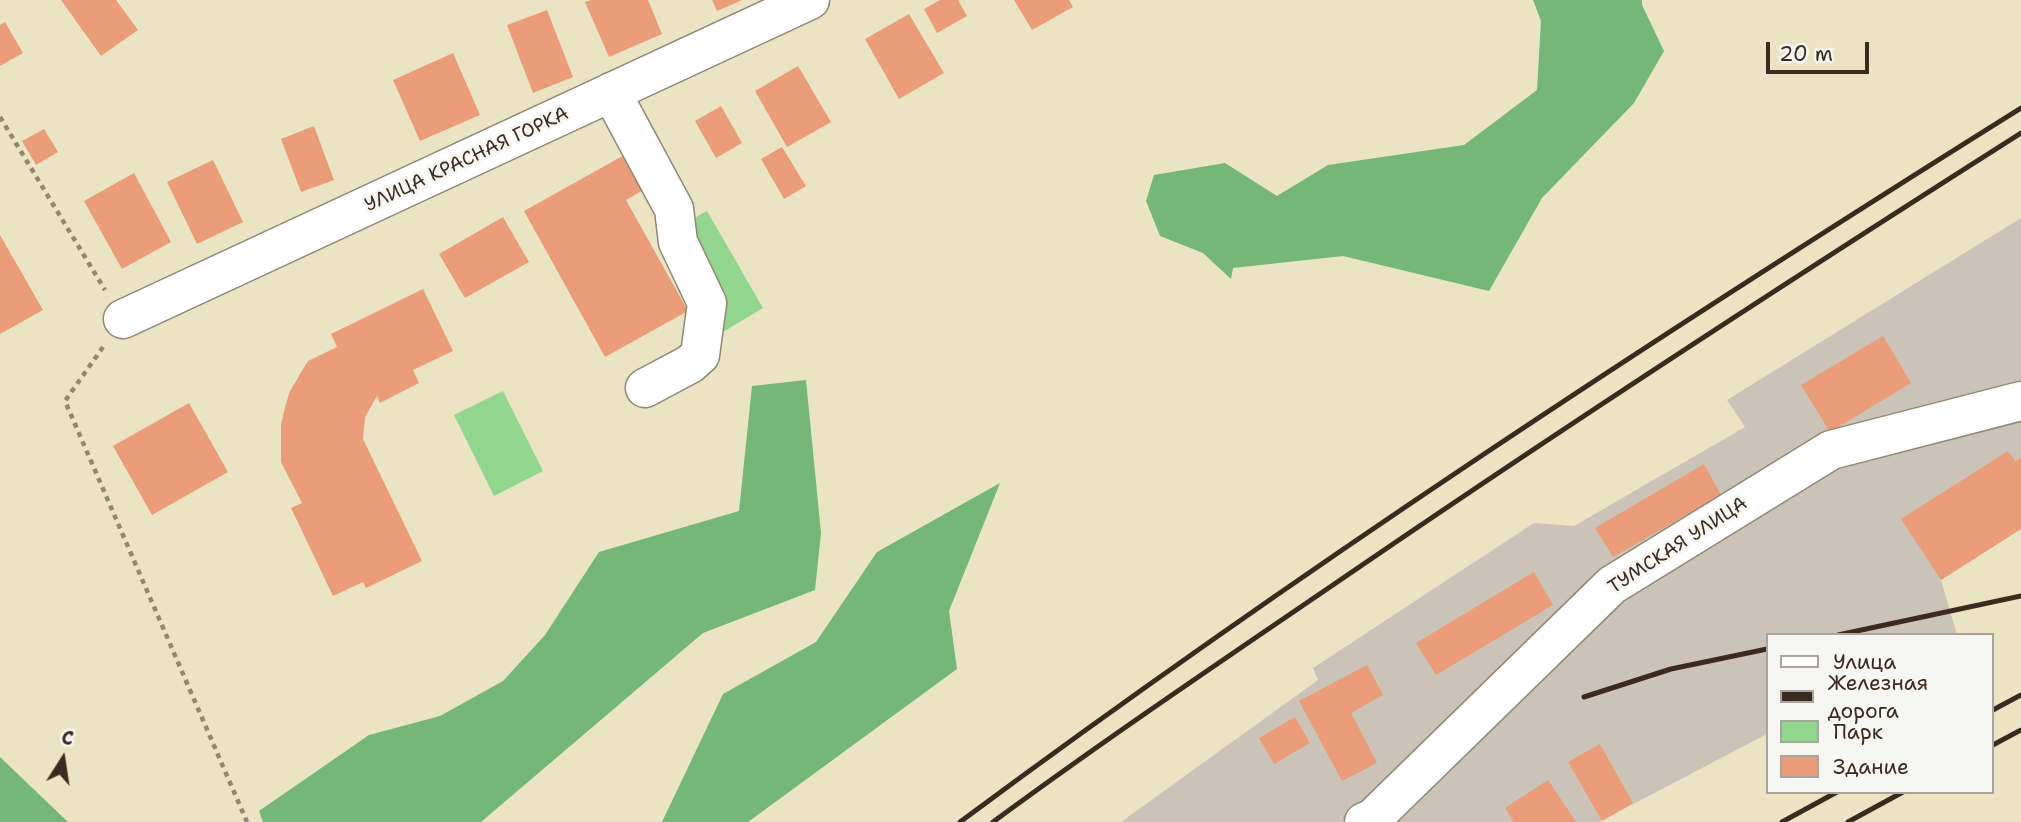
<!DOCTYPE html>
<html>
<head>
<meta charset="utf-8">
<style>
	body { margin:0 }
	#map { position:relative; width:2021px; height:822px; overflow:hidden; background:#eae4c5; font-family:"Shantell Sans",sans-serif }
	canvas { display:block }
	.legend { position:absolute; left:1766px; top:633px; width:228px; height:161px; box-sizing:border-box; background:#f6f6f2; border:2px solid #aba49d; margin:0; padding:9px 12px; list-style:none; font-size:21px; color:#3b2a1e }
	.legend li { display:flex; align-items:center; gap:14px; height:35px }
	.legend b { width:35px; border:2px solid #aba49d }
	.north { position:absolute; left:28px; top:724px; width:70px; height:70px; -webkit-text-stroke:5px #f6f6f2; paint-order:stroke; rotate:12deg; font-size:19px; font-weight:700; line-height:28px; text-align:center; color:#3b2a1e }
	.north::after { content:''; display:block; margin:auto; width:24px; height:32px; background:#3b2a1e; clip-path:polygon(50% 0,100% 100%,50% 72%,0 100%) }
	.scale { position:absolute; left:1766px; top:42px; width:103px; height:32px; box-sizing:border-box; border:4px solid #3b2a1e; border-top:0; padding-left:9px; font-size:21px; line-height:24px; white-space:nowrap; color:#3b2a1e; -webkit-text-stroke:5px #f6f6f2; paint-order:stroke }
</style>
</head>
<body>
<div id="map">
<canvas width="2021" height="822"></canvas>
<ul class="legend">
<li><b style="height:9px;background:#fff"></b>Улица</li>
<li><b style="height:9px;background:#3b2a1e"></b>Железная дорога</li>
<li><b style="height:19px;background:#92d58e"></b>Парк</li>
<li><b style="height:19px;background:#eb9c78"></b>Здание</li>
</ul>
<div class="north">С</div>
<div class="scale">20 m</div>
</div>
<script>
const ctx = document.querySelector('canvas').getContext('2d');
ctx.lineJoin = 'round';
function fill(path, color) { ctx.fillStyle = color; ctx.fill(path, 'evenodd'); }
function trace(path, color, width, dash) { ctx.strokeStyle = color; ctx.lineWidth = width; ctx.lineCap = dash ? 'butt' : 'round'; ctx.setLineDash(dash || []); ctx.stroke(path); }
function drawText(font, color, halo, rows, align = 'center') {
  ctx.font = font + ' "Shantell Sans",sans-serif'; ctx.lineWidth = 6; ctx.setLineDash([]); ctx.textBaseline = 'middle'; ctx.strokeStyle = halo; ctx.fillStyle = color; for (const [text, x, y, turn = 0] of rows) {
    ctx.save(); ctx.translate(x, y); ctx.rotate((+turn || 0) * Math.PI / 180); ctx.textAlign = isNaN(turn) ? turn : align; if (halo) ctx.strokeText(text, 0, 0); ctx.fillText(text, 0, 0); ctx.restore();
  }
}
fill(new Path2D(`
	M 2021,218 L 2021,529 L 1941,580 L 1957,635 L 1767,635 L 1767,734 L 1599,822 L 1121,822 L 1318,680 L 1313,668 L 1534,523 L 1574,526 L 1745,427 L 1727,400 Z`), '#cbc3b8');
fill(new Path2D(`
	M 707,211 L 763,308 L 718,335 L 684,224 Z
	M 503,391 L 543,471 L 494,496 L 454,415 Z`), '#92d58e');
fill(new Path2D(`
	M 1533,0 L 1642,0 L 1642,5 L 1664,51 L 1634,103 L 1542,198 L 1489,291 L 1343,256 L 1233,268 L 1231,279 L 1203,253 L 1160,236 L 1146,201 L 1154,175 L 1225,163 L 1277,196 L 1328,165 L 1464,145 L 1537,90 L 1541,21 Z
	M 806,380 L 821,533 L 815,590 L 703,633 L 481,822 L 263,822 L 259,811 L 369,735 L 440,716 L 503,681 L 545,635 L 599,552 L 739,511 L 752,386 Z
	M 1000,483 L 949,611 L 957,669 L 748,822 L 662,822 L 723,694 L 816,642 L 877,552 Z
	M 0,757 L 68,822 L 0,822 Z`), '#75b679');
fill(new Path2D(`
	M 61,0 L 116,0 L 138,30 L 101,56 Z
	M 591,0 L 648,0 L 662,34 L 609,57 L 585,2 Z
	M 712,0 L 742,0 L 717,11 Z
	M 940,0 L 958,0 L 967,16 L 937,33 L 924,9 Z
	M 1014,0 L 1069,0 L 1073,7 L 1032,30 Z
	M 547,10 L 573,77 L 533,93 L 507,25 Z
	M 909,14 L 944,73 L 899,99 L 865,39 Z
	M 5,22 L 23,53 L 0,66 L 0,25 Z
	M 453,53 L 480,115 L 420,141 L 393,80 Z
	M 798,66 L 831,122 L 787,147 L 755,91 Z
	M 721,106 L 742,143 L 716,158 L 695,121 Z
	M 314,126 L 334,180 L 301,192 L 281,139 Z
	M 44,129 L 58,152 L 36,165 L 22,141 Z
	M 782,147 L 806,186 L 784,199 L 761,159 Z
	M 628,153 L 647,188 L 626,200 L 688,311 L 605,357 L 524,211 Z
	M 213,160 L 243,222 L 197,244 L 167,182 Z
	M 134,173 L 171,242 L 122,269 L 84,201 Z
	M 503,217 L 529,262 L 465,298 L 439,254 Z
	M 0,235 L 43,310 L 0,334 Z
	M 423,289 L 453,351 L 413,370 L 419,383 L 380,403 L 377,396 L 365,417 L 363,439 L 422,561 L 366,588 L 363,582 L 333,596 L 291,508 L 302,503 L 281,462 L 281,425 L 285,407 L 290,391 L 308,361 L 337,347 L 331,334 Z
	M 1883,336 L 1911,383 L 1830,432 L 1801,385 Z
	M 189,403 L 228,472 L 152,515 L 113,446 Z
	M 2008,451 L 2015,461 L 2021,458 L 2021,529 L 1941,580 L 1901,519 Z
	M 1704,464 L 1721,495 L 1613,557 L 1595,528 Z
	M 1534,572 L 1553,605 L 1436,675 L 1416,643 Z
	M 1367,665 L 1383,695 L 1351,713 L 1377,763 L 1342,781 L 1299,701 Z
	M 1295,717 L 1310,743 L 1274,764 L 1259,738 Z
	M 1600,744 L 1633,803 L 1602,821 L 1568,762 Z
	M 1548,780 L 1576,822 L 1514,822 L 1505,808 Z`), '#eb9c78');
const minor = new Path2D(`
	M 611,92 L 674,209 L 678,242 L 707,303 L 700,355 L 690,364 L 645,388
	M 123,319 L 810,0
	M 1364,822 L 1372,819 L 1612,585 L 1831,450 L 2021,401`);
trace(minor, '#928772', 41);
trace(new Path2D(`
	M 0,117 L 105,290
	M 103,347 L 65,401 L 247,822`), '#928772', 4.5, [5, 5]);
trace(minor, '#fff', 38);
trace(new Path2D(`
	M 1838,635 L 2021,596
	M 1584,697 L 1671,669 L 1767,649
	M 1991,711 L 2021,695
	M 1991,746 L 2021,730
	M 960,822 C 1302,568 1660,334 2021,108
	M 993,822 C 1103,741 1217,664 1330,587 C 1557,431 1788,281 2021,133
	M 1782,822 L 1837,792
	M 1848,822 L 1903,792`), '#3b2a1e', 5);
drawText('19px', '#3b2a1e', '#f6f6f2', [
	["УЛИЦА КРАСНАЯ ГОРКА",467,160,-25],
	["ТУМСКАЯ УЛИЦА",1678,546,-33]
]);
</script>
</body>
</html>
